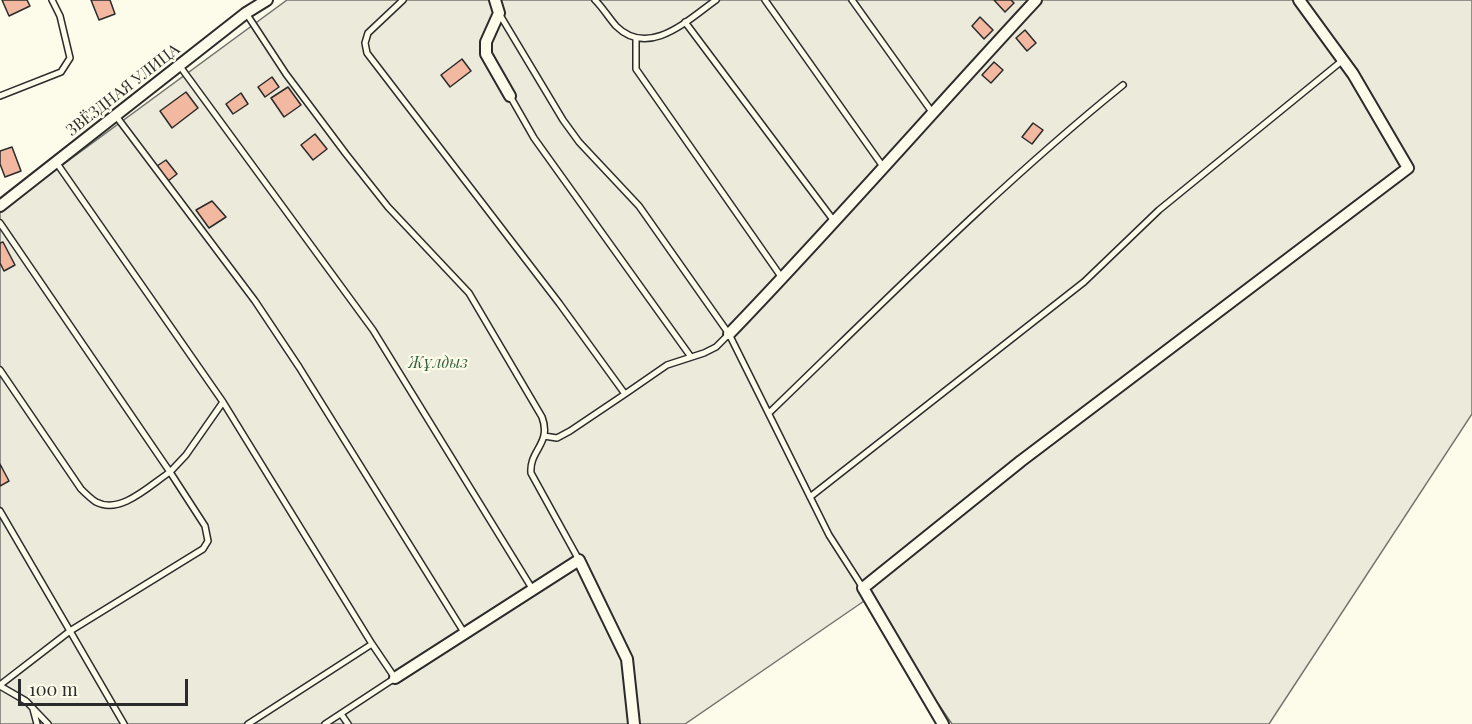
<!DOCTYPE html>
<html>
<head>
<meta charset="utf-8">
<style>
	body { margin:0 }
	#map { position:relative; width:1472px; height:724px; overflow:hidden; background:#fdfbea; font-family:"Playfair Display",serif }
	canvas { display:block }
	.scale { position:absolute; left:18px; top:679px; width:170px; height:27px; box-sizing:border-box; border:3px solid #2b2b2b; border-top:0; padding-left:8px; font-size:18px; line-height:21px; white-space:nowrap; color:#2b2b2b; -webkit-text-stroke:4px #fdfbea; paint-order:stroke }
</style>
</head>
<body>
<div id="map">
<canvas width="1472" height="724"></canvas>
<div class="scale">100 m</div>
</div>
<script>
const ctx = document.querySelector('canvas').getContext('2d');
ctx.lineJoin = 'round';
function fill(path, color) { ctx.fillStyle = color; ctx.fill(path, 'evenodd'); }
function trace(path, color, width, dash) { ctx.strokeStyle = color; ctx.lineWidth = width; ctx.lineCap = dash ? 'butt' : 'round'; ctx.setLineDash(dash || []); ctx.stroke(path); }
function drawText(font, color, halo, rows, align = 'center') {
  ctx.font = font + ' "Playfair Display",serif'; ctx.lineWidth = 4.5; ctx.setLineDash([]); ctx.textBaseline = 'middle'; ctx.strokeStyle = halo; ctx.fillStyle = color; for (const [text, x, y, turn = 0] of rows) {
    ctx.save(); ctx.translate(x, y); ctx.rotate((+turn || 0) * Math.PI / 180); ctx.textAlign = isNaN(turn) ? turn : align; if (halo) ctx.strokeText(text, 0, 0); ctx.fillText(text, 0, 0); ctx.restore();
  }
}
const green = new Path2D(`
	M 287,0 L 1472,0 L 1472,414 L 1269,724 L 952,724 L 867,599 L 685,724 L 0,724 L 0,211 Z`);
fill(green, '#ecebdb');
trace(green, '#74746e', 1.5);
const building = new Path2D(`
	M 2,0 L 27,0 L 30,6 L 9,16 Z
	M 91,0 L 110,0 L 115,14 L 99,20 Z
	M 994,0 L 1011,0 L 1014,3 L 1005,12 Z
	M 980,17 L 993,30 L 984,39 L 972,26 Z
	M 1025,30 L 1036,43 L 1027,51 L 1016,38 Z
	M 462,59 L 471,71 L 450,87 L 441,75 Z
	M 994,62 L 1003,70 L 991,83 L 982,75 Z
	M 272,77 L 279,87 L 265,97 L 258,87 Z
	M 288,87 L 301,105 L 284,117 L 271,98 Z
	M 186,92 L 198,108 L 172,128 L 160,111 Z
	M 241,93 L 248,104 L 233,114 L 226,104 Z
	M 1033,123 L 1043,130 L 1032,144 L 1022,137 Z
	M 315,134 L 327,149 L 313,160 L 301,145 Z
	M 12,147 L 21,171 L 5,177 L 0,164 L 0,151 Z
	M 166,160 L 177,174 L 168,181 L 157,166 Z
	M 212,201 L 226,217 L 209,228 L 196,210 Z
	M 3,242 L 15,265 L 4,271 L 0,263 L 0,243 Z
	M 0,464 L 9,481 L 0,486 Z`);
fill(building, '#f2b8a0');
trace(building, '#2b2b2b', 1.5);
const service = new Path2D(`
	M 403,0 L 368,33 L 365,43 L 367,53 L 559,303 L 625,394 L 570,431 L 557,438 L 544,436
	M 595,0 C 603,8 609,18 616,26 C 649,59 689,19 716,0
	M 765,0 L 884,168
	M 852,0 L 932,112
	M 246,13 L 286,74 L 346,154 L 388,207 L 469,293 L 542,417 C 552,444 529,450 531,473 L 579,560
	M 500,15 L 563,120 L 579,142 L 639,206 L 729,334
	M 685,22 L 834,221
	M 636,38 L 636,69 L 782,278
	M 179,65 L 373,330 L 533,590
	M 0,96 L 61,72 L 70,58 L 60,16 L 52,0
	M 510,96 L 534,138 L 691,357
	M 116,116 L 255,301 L 299,367 L 465,634
	M 56,162 L 223,402 L 186,455 L 170,472 L 205,526 L 208,541 L 203,549 L 70,631 L 124,724
	M 0,223 L 170,472 C 150,485 121,515 96,502 C 91,499 86,494 81,489 L 0,370
	M 625,394 L 667,365 L 704,353 L 716,347 L 729,334 L 829,535 L 863,588
	M 223,402 L 372,644 L 248,724
	M 770,412 C 885,301 998,186 1123,85
	M 810,497 L 1084,282 L 1159,210 L 1343,60
	M 0,511 L 70,631 L 0,685
	M 0,686 L 26,701 L 48,724
	M 33,709 L 37,724
	M 341,714 L 348,724
	M 325,724 L 395,678 L 372,644`);
const minor = new Path2D(`
	M 495,0 L 499,13 L 486,42 L 486,54 L 510,96
	M 0,206 L 246,13 L 267,0
	M 729,334 C 834,225 933,111 1036,0
	M 395,678 L 579,560 L 627,659 L 634,724
	M 943,724 L 863,588 L 1021,461 L 1408,168 L 1353,74 L 1299,0`);
trace(service, '#2b2b2b', 8);
trace(minor, '#2b2b2b', 14);
trace(service, '#fdfbea', 5);
trace(minor, '#fdfbea', 10);
drawText('16px', '#2b2b2b', '#fdfbea', [
	["ЗВЁЗДНАЯ УЛИЦА",123,90,-38]
]);
drawText('italic 16px', '#34623c', '#fdfbea', [
	["Жұлдыз",438,363]
]);
</script>
</body>
</html>
